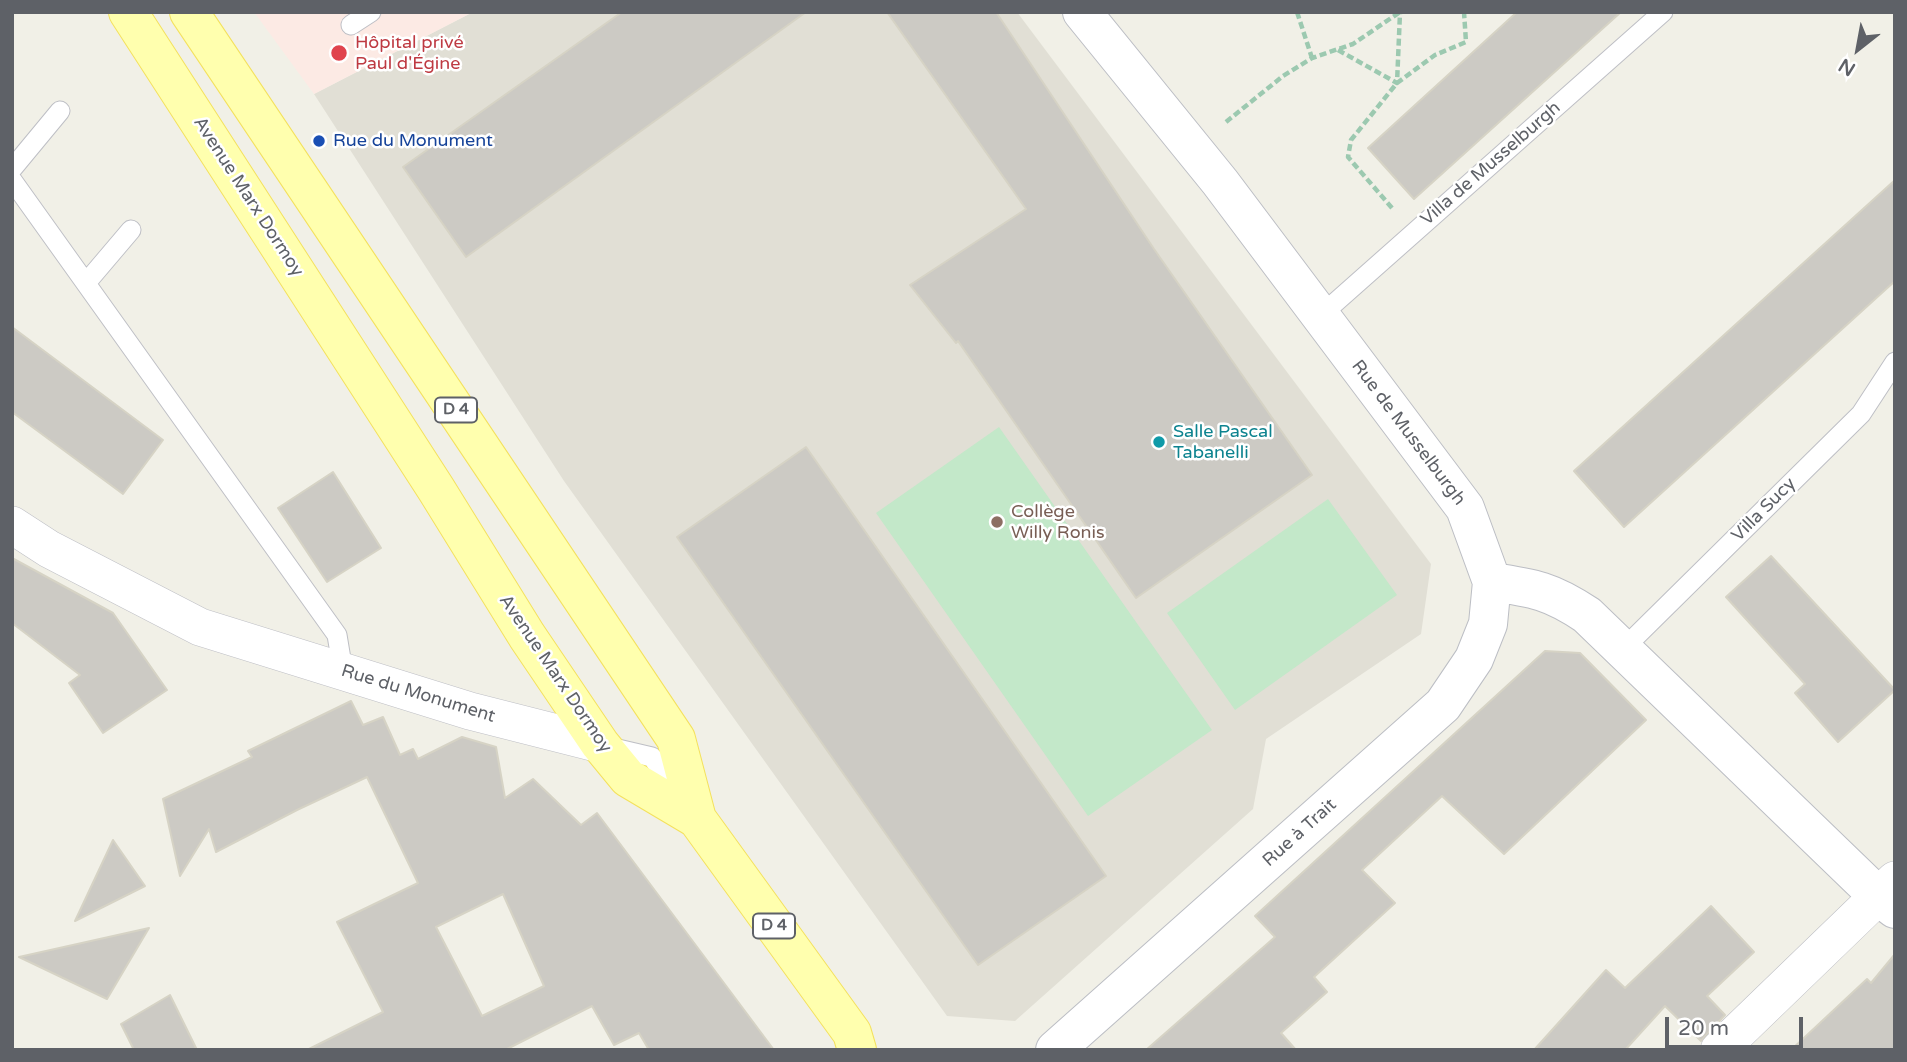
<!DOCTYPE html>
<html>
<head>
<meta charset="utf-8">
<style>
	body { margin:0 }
	#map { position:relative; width:1907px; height:1062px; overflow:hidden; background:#f1f0e7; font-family:"Varela Round",sans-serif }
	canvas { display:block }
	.frame { position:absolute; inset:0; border:14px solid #5e6167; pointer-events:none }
	.north { position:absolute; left:1823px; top:14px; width:70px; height:70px; -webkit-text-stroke:5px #fff; paint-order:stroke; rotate:211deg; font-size:19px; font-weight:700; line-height:28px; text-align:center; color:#5e6167 }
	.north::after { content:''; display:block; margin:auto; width:24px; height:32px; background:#5e6167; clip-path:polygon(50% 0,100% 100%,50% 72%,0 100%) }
	.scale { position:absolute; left:1665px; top:1017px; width:138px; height:32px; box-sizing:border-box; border:4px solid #5e6167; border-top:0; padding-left:9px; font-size:21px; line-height:24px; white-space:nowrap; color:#5e6167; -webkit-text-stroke:5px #fff; paint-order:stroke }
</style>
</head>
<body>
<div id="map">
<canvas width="1907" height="1062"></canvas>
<div class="frame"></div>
<div class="north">N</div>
<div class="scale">20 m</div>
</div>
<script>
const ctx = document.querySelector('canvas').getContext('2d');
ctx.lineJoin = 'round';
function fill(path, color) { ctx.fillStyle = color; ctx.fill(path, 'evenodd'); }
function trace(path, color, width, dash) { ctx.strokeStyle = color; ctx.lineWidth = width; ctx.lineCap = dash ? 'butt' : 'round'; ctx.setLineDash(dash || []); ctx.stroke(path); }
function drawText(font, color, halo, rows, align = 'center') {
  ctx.font = font + ' "Varela Round",sans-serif'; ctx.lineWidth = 5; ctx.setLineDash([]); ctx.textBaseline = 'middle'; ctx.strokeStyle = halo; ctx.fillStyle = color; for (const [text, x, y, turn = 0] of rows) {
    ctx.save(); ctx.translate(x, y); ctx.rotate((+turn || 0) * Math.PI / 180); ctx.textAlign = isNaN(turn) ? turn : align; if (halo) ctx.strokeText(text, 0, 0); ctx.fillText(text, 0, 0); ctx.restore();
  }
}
fill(new Path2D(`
	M 473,12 L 1017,12 L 1431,564 L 1421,634 L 1266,739 L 1253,809 L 1015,1021 L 947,1016 L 564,481 L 314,94 Z`), '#e1dfd5');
fill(new Path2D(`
	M 254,12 L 473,12 L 314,94 Z`), '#fceae4');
fill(new Path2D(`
	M 999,427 L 1212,730 L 1088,816 L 876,513 Z
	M 1328,499 L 1397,595 L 1235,710 L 1167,613 Z`), '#c3e8c9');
const building = new Path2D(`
	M 622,12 L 806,12 L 466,257 L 403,167 Z
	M 887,12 L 996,12 L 1154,249 L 1312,475 L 1136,598 L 958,341 L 956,343 L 910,285 L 1026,209 Z
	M 1517,12 L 1621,12 L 1414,199 L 1368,148 Z
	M 1895,180 L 1895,281 L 1624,527 L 1574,471 Z
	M 12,327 L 163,440 L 123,494 L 12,412 Z
	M 806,447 L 1106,876 L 978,965 L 677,537 Z
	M 333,472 L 381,548 L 327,582 L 278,508 Z
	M 1771,556 L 1895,690 L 1838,742 L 1795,693 L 1805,684 L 1726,597 Z
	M 12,558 L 113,613 L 167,690 L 103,733 L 69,683 L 80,675 L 12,623 Z
	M 1545,651 L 1580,653 L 1646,720 L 1504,854 L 1442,796 L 1362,870 L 1395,903 L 1314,977 L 1327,992 L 1281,1033 L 1296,1050 L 1146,1050 L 1275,937 L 1255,916 Z
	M 351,701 L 363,725 L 383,717 L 400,755 L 413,749 L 418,759 L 462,737 L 496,747 L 505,798 L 533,779 L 581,825 L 597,813 L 774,1050 L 649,1050 L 639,1033 L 614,1045 L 592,1006 L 505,1050 L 307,1050 L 383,1012 L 337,922 L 418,883 L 367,777 L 297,810 L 216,852 L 209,829 L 180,876 L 163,799 L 252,757 L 248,751 ZM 503,894 L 544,986 L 482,1016 L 436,927 Z
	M 113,840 L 145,886 L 75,921 Z
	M 1711,906 L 1754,952 L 1707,996 L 1725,1015 L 1701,1041 L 1665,1006 L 1625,1050 L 1534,1050 L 1606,970 L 1625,988 Z
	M 149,928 L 107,999 L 19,957 Z
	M 1895,954 L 1895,1050 L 1791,1050 L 1867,979 L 1871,983 Z
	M 170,995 L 197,1050 L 134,1050 L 121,1024 Z`);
fill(building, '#cccac4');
trace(building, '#d6d3c5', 2);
const lane = new Path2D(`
	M 351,25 L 371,12
	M 12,169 L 60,111
	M 12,180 L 337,635 L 343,671
	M 86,283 L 131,230
	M 1320,316 L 1663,12
	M 1623,649 L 1861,414 L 1895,362
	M 605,746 L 652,757 L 680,796`);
const street = new Path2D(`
	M 12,525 L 49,549 L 200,627 L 470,711 L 600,744
	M 1719,1050 L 1895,880`);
const secondary = new Path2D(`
	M 1492,582 C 1534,588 1551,591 1587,615 L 1878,896 L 1895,909
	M 1055,1050 L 1443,705 L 1474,659 L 1488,624 L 1492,582 L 1465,508 L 1220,182 L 1082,12`);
const primary = new Path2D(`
	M 128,12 L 436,489 L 527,636 L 600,744 L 628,778 L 697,819
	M 189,12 L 676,739 L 697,819 L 852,1033 L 857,1050`);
trace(lane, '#bebfc5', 21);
trace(street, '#bebfc5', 38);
trace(secondary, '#bcbec4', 40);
trace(primary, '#f4e15d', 40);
trace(new Path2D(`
	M 1297,12 L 1312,58
	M 1338,50 L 1397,83 L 1400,13
	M 1226,122 L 1283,76 L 1312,58 L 1353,44 L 1400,12
	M 1392,208 L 1348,157 L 1351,140 L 1397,83 L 1435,55 L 1466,42 L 1464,12`), '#9cc9b0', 4.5, [7, 3.5]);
trace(lane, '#fff', 19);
trace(street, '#fff', 37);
trace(secondary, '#fff', 38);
trace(primary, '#ffffae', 38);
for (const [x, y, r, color] of [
	[339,53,9,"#e0444e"],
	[319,141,7,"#1a4fb4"],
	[1159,442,7,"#0f9aa8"],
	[997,522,7,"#8d6e63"]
]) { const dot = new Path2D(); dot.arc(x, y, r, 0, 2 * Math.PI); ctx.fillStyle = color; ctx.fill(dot); trace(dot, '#fff', 2.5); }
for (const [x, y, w] of [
	[456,410,42],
	[774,926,42]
]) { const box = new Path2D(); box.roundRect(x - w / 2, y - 12.5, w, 25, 5); ctx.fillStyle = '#fff'; ctx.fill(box); trace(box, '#5e6167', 2); }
drawText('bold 16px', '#5e6167', null, [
	["D 4",456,410],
	["D 4",774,926]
]);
drawText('18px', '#be3a42', '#fff', [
	["Hôpital privé",355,43],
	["Paul d'Égine",355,64]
], 'left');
drawText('18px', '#164399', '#fff', [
	["Rue du Monument",333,141]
], 'left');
drawText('18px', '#5e6167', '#fff', [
	["Villa de Musselburgh",1491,164,-41],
	["Avenue Marx Dormoy",248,197,57],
	["Rue de Musselburgh",1408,433,53],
	["Villa Sucy",1764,510,-45],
	["Avenue Marx Dormoy",555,674,56],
	["Rue du Monument",418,694,17],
	["Rue à Trait",1300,833,-42]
]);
drawText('18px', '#0d838f', '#fff', [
	["Salle Pascal",1173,432],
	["Tabanelli",1173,453]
], 'left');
drawText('18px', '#785e54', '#fff', [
	["Collège",1011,512],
	["Willy Ronis",1011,533]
], 'left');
</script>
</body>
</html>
